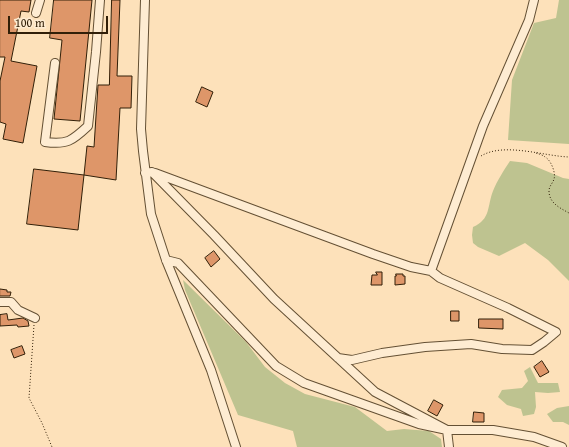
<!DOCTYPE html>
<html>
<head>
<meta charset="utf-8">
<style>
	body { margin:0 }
	#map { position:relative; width:569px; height:447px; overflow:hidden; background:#fde1ba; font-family:"Gentium Book Plus",serif }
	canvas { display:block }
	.scale { position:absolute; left:8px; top:16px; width:100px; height:18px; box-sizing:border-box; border:2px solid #311f08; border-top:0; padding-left:5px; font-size:12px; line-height:14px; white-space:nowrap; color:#311f08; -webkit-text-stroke:3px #feecd2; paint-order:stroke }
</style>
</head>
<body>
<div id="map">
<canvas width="569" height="447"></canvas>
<div class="scale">100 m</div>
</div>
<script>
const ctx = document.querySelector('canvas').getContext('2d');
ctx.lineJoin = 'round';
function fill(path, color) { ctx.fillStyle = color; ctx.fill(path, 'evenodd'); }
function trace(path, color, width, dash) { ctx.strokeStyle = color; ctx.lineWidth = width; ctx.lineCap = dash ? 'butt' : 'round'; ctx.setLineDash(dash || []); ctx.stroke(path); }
fill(new Path2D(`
	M 559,0 L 569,0 L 569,144 L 508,140 L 512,80 L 534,23 L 556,18 Z
	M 510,161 L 527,163 L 563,178 L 569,179 L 569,281 L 548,260 L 525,243 L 499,256 L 478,247 L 473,243 L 472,235 L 473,227 C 491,219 487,206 493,191 C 497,181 504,170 510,161 Z
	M 183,280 L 246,342 L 265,367 L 285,383 L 305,394 L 355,407 L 387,431 L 404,429 L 429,431 L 441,439 L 442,447 L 297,447 L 293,431 L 238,415 L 185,290 Z
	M 530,367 L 538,383 L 558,383 L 560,392 L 548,393 L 535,392 L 536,407 L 534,414 L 523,416 L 521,409 L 507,405 L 498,397 L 502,390 L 522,388 L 528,381 L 524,371 Z
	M 569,406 L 569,425 L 563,422 L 553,422 L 547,414 L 557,408 Z`), '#bec390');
const building = new Path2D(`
	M 0,0 L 31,0 L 29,12 L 21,11 L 11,61 L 37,66 L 23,143 L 3,139 L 6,124 L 0,122 L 0,81 L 5,57 L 0,57 Z
	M 54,0 L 92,0 L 80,121 L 54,119 L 62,40 L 50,38 Z
	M 112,0 L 120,0 L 117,76 L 132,76 L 131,108 L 120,108 L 116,180 L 84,175 L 87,146 L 94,147 L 98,85 L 109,85 Z
	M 202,87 L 213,92 L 207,107 L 196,102 Z
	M 34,169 L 84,175 L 78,230 L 27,224 Z
	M 214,251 L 220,259 L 211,267 L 205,258 Z
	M 376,272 L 382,272 L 382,285 L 371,285 L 372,275 L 377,275 Z
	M 396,274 L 403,274 L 403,276 L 405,276 L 405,284 L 395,285 L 395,276 L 396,276 Z
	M 0,289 L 7,290 L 7,292 L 11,292 L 10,296 L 0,296 Z
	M 451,311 L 459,311 L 459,321 L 451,321 Z
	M 7,314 L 8,320 L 23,318 L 28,321 L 29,326 L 18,327 L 17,325 L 0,326 L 0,315 Z
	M 479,319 L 503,319 L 503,329 L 479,328 Z
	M 22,346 L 25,354 L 14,358 L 11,350 Z
	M 542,361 L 549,372 L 540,377 L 534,367 Z
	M 434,400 L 443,405 L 437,416 L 428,411 Z
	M 474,412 L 484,413 L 484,422 L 473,422 Z`);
fill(building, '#de9669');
trace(building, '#311f08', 1);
const minor = new Path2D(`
	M 145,0 L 141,129 L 143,151 L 151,214 L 166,260 L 211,370 L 236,447
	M 36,13 L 40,0
	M 55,63 L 45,142 C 67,145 72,141 88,126 L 96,52 L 100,0
	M 145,173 L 152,172 L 214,235 L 274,299 L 375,392 L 447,430 L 449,447
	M 155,173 L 373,254 L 411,267 L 431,271
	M 166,260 L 178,263 L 276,366 L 304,383 L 419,424 L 447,430 L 493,430 L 534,437 L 562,447
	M 0,302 L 11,302 L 18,310 L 35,318
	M 338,358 L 352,360 L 382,353 L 425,347 L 471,344 L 502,349 L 532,350 L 544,342 L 556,332 L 508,308 L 440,278 L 431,271 L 483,126 L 529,20 L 534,0`);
trace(minor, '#645034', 10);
trace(new Path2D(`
	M 536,153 C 539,154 543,155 545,157 C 551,160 556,173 554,179 C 553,183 549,186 549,191 C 549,203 560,208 569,213
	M 481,156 C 504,142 543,156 569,157
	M 34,325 L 29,398 L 42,423 L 52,447`), '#311f08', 1, [1, 2]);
trace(minor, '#feecd2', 8);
</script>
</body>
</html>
